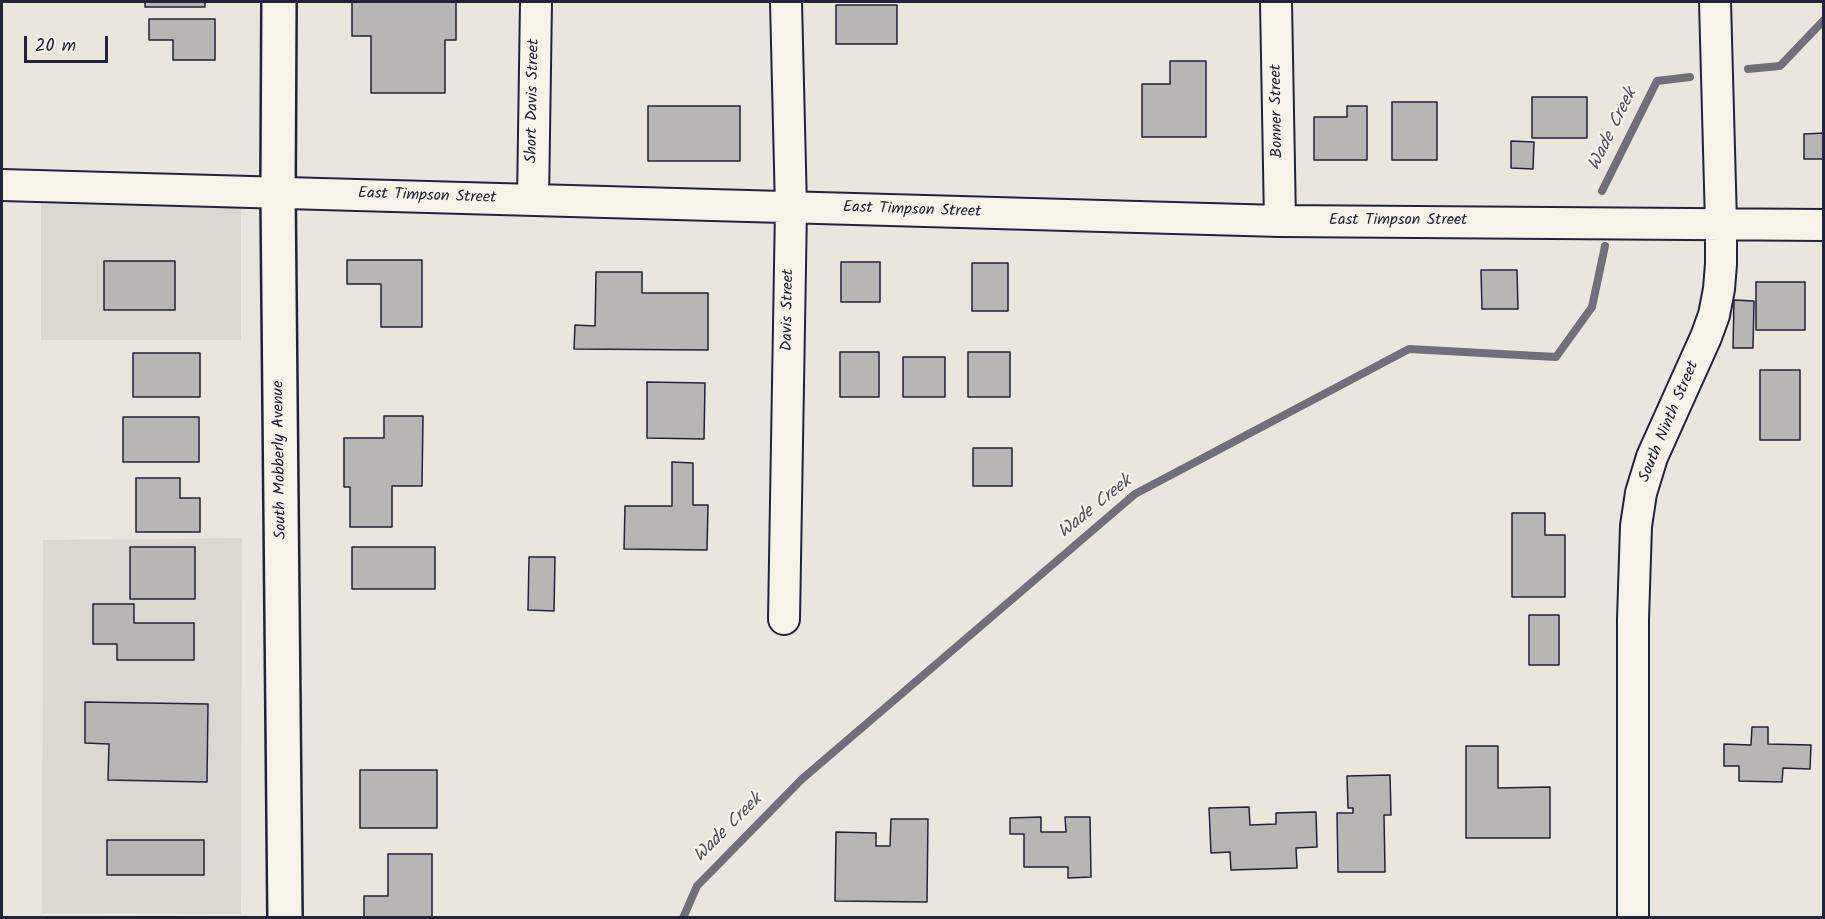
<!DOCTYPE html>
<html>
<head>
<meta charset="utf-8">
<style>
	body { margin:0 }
	#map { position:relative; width:1825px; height:919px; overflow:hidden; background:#eae6de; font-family:Kalam,sans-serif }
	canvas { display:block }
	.frame { position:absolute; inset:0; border:3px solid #22223b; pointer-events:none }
	.scale { position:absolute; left:24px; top:36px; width:84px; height:27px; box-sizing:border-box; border:3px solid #22223b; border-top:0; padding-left:8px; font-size:18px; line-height:21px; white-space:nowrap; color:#22223b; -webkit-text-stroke:4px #f7f3e8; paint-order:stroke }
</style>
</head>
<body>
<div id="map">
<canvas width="1825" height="919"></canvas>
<div class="frame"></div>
<div class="scale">20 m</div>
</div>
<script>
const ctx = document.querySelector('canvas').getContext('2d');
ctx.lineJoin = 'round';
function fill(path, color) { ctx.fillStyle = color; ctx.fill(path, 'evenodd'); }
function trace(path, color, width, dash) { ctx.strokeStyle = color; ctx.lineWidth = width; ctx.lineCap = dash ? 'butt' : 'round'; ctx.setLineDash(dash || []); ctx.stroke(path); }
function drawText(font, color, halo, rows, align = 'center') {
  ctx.font = font + ' Kalam,sans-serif'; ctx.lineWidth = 4.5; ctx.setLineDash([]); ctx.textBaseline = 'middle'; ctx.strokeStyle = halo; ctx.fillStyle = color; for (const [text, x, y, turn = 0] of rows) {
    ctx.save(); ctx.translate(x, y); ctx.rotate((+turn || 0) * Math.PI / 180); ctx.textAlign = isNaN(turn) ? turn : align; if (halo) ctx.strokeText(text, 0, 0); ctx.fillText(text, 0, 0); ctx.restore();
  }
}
fill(new Path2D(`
	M 41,204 L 241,208 L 241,340 L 41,340 Z
	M 242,538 L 241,914 L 42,913 L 43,540 Z`), '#dbd8d2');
trace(new Path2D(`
	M 1748,69 L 1780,66 L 1824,20
	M 1602,191 L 1657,81 L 1690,77
	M 683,918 L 697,886 L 802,779 L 1135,494 L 1409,349 L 1556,357 L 1592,307 L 1605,246`), '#716f7b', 8);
const building = new Path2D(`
	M 145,2 L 205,2 L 205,7 L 145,7 Z
	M 352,2 L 456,2 L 456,40 L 445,40 L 445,93 L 371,93 L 371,36 L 352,36 Z
	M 836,5 L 897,5 L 897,44 L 836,44 Z
	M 149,19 L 215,19 L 215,60 L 173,60 L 173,40 L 149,40 Z
	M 1170,61 L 1206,61 L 1206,137 L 1142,137 L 1142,84 L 1170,84 Z
	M 1532,97 L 1587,97 L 1587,138 L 1532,138 Z
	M 1392,102 L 1437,102 L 1437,160 L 1392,160 Z
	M 648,106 L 740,106 L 740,161 L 648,161 Z
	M 1347,106 L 1367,106 L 1367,160 L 1314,160 L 1314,117 L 1347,117 Z
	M 1824,133 L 1824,159 L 1804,159 L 1804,134 Z
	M 1511,141 L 1534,142 L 1533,169 L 1511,168 Z
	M 347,260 L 422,260 L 422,327 L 381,327 L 381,284 L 347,284 Z
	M 104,261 L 175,261 L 175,310 L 104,310 Z
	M 841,262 L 880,262 L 880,302 L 841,302 Z
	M 972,263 L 1008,263 L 1008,311 L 972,311 Z
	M 1481,270 L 1517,270 L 1518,309 L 1482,309 Z
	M 596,272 L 642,272 L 642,293 L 708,293 L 708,350 L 574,349 L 575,325 L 595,326 Z
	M 1756,282 L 1805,282 L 1805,330 L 1756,330 Z
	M 1734,300 L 1754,301 L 1753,348 L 1733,348 Z
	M 840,352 L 879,352 L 879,397 L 840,397 Z
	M 968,352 L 1010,352 L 1010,397 L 968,397 Z
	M 133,353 L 200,353 L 200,397 L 133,397 Z
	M 903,357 L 945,357 L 945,397 L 903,397 Z
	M 1760,370 L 1800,370 L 1800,440 L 1760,440 Z
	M 647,382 L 705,383 L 704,439 L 647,438 Z
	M 384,416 L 423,416 L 422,486 L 392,486 L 392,527 L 350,527 L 350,487 L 344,487 L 344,438 L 384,438 Z
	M 123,417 L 199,417 L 199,462 L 123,462 Z
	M 973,448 L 1012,448 L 1012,486 L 973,486 Z
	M 672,462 L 693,463 L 693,505 L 708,505 L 707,550 L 624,549 L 625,506 L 672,506 Z
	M 136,478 L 180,478 L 180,498 L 200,498 L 200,532 L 136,532 Z
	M 1512,513 L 1545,513 L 1545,535 L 1565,535 L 1565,597 L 1512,597 Z
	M 130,547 L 195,547 L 195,599 L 130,599 Z
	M 352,547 L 435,547 L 435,589 L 352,589 Z
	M 529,557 L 555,557 L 554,611 L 528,610 Z
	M 93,604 L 134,604 L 134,623 L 194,623 L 194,660 L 117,660 L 117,644 L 93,644 Z
	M 1529,615 L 1559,615 L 1559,665 L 1529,665 Z
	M 85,702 L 208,704 L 207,782 L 108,780 L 109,744 L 85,743 Z
	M 1752,727 L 1768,727 L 1768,744 L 1811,745 L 1810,769 L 1783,768 L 1782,782 L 1739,781 L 1739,766 L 1724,766 L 1724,744 L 1751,745 Z
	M 1466,746 L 1498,746 L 1498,788 L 1550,787 L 1550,838 L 1466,838 Z
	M 360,770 L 437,770 L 437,828 L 360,828 Z
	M 1390,775 L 1391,815 L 1384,815 L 1385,872 L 1338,872 L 1337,813 L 1353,813 L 1353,808 L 1348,808 L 1347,776 Z
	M 1249,807 L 1250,825 L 1276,824 L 1276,813 L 1316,812 L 1317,847 L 1296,848 L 1297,868 L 1231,870 L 1230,852 L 1211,853 L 1209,808 Z
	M 1041,817 L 1041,832 L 1066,832 L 1065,817 L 1090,817 L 1091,877 L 1068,878 L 1068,867 L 1024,867 L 1024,834 L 1010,834 L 1010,818 Z
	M 891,819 L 928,819 L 927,902 L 835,901 L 836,832 L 876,833 L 876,846 L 890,846 Z
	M 107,840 L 204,840 L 204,875 L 107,875 Z
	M 388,854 L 432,854 L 432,918 L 364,918 L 364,896 L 388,896 Z`);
fill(building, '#b8b6b5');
trace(building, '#22223b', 1.5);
const minor = new Path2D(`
	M 1276,2 L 1280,221
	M 2,185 L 1280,221 L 1824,225
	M 533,200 L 536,2
	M 784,619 L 791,208 L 786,2
	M 1633,918 L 1633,619 L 1636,526 L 1641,493 L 1652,457 L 1706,337 L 1714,315 L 1719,289 L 1721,264 L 1721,223 L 1715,2`);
const major = new Path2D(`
	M 279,2 L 278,193 L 285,918`);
trace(minor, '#22223b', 34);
trace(major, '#22223b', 38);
trace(minor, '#f7f3e8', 30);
trace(major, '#f7f3e8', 33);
drawText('16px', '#22223b', '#f7f3e8', [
	["Short Davis Street",534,101,-89],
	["Bonner Street",1278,111,-91],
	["East Timpson Street",427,197,2],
	["East Timpson Street",912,211,2],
	["East Timpson Street",1398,221],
	["Davis Street",789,310,-89],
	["South Ninth Street",1670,422,-67],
	["South Mobberly Avenue",281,460,-91]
]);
drawText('italic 18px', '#504f60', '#f7f3e8', [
	["Wade Creek",1614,130,-64],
	["Wade Creek",1096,508,-39],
	["Wade Creek",729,829,-45]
]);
</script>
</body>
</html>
